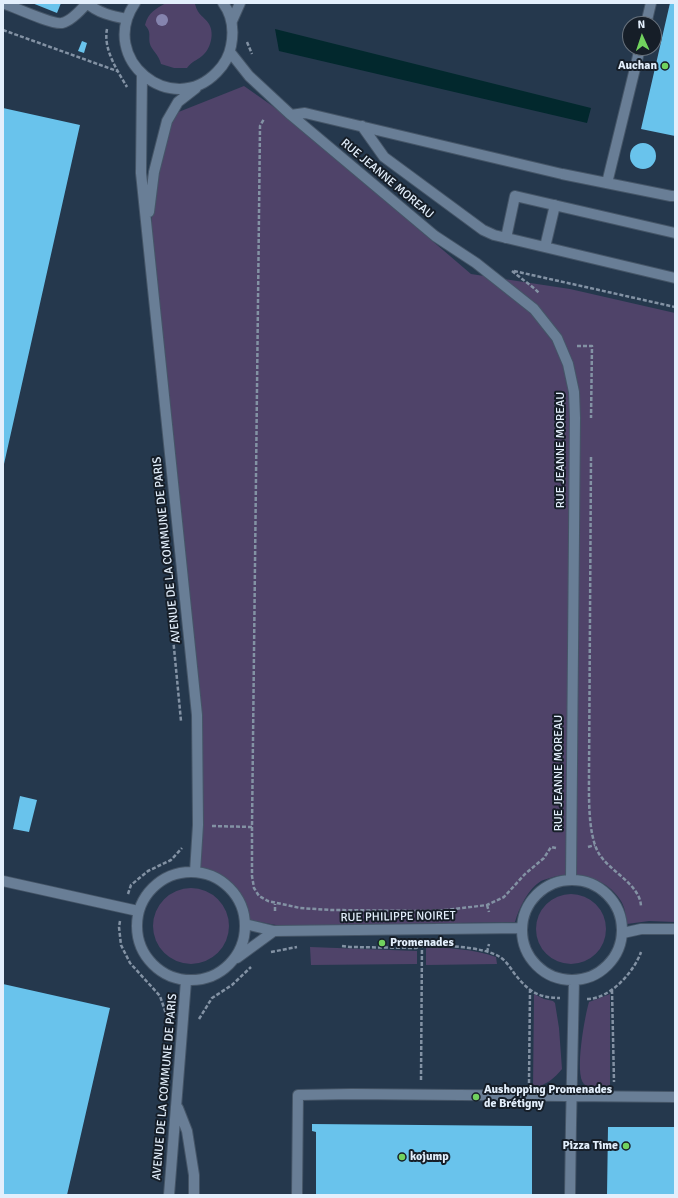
<!DOCTYPE html>
<html>
<head>
<meta charset="utf-8">
<style>
	body { margin:0 }
	#map { position:relative; width:678px; height:1198px; overflow:hidden; background:#25384d; font-family:Signika,sans-serif }
	canvas { display:block }
	.frame { position:absolute; inset:0; border:4px solid #e3effc; pointer-events:none }
	.north { position:absolute; left:622px; top:16px; width:40px; height:40px; box-sizing:border-box; background:#161e28; border:1px solid #68727d; border-radius:50%; rotate:357deg; font-size:11px; font-weight:700; line-height:16px; text-align:center; color:#e3effc }
	.north::after { content:''; display:block; margin:auto; width:14px; height:18px; background:#71d25e; clip-path:polygon(50% 0,100% 100%,50% 72%,0 100%) }
</style>
</head>
<body>
<div id="map">
<canvas width="678" height="1198"></canvas>
<div class="frame"></div>
<div class="north">N</div>
</div>
<script>
const ctx = document.querySelector('canvas').getContext('2d');
ctx.lineJoin = 'round';
function fill(path, color) { ctx.fillStyle = color; ctx.fill(path, 'evenodd'); }
function trace(path, color, width, dash) { ctx.strokeStyle = color; ctx.lineWidth = width; ctx.lineCap = dash ? 'butt' : 'round'; ctx.setLineDash(dash || []); ctx.stroke(path); }
function drawText(font, color, halo, rows, align = 'center') {
  ctx.font = font + ' Signika,sans-serif'; ctx.lineWidth = 4; ctx.setLineDash([]); ctx.textBaseline = 'middle'; ctx.strokeStyle = halo; ctx.fillStyle = color; for (const [text, x, y, turn = 0] of rows) {
    ctx.save(); ctx.translate(x, y); ctx.rotate((+turn || 0) * Math.PI / 180); ctx.textAlign = isNaN(turn) ? turn : align; if (halo) ctx.strokeText(text, 0, 0); ctx.fillText(text, 0, 0); ctx.restore();
  }
}
fill(new Path2D(`
	M 166,3 L 195,4 C 198,16 204,16 209,24 C 215,34 210,50 202,56 C 196,61 192,61 187,68 L 174,68 L 161,64 C 159,55 151,49 150,44 C 148,35 152,33 145,25 C 148,13 155,9 166,3 Z
	M 244,86 L 281,112 L 305,132 L 471,274 L 570,289 L 675,313 L 675,922 L 649,921 L 627,924 C 626,917 625,907 621,901 C 606,877 575,870 550,878 C 547,879 543,880 541,881 C 528,889 519,908 515,922 L 281,926 L 250,920 L 241,895 L 225,879 L 199,868 L 202,715 L 151,226 L 157,174 L 169,130 L 176,113 Z
	M153 926a38 38 0 1 1 76 0a38 38 0 1 1-76 0Z
	M536 929a35 35 0 1 1 70 0a35 35 0 1 1-70 0Z
	M 310,947 L 417,951 L 417,964 L 311,965 Z
	M 426,947 C 449,948 474,949 496,957 L 497,964 L 426,965 Z
	M 534,994 L 544,999 L 553,1001 L 555,1003 L 559,1028 L 562,1069 C 554,1079 546,1085 533,1088 Z
	M 610,994 L 610,1088 C 601,1089 591,1091 584,1084 C 574,1074 585,1015 589,1002 Z`), '#4f4369');
fill(new Path2D(`
	M 275,29 L 591,108 L 587,123 L 279,51 Z`), '#02282d');
fill(new Path2D(`
	M 32,3 L 61,3 L 57,13 Z
	M 670,3 L 675,3 L 675,136 L 641,129 Z
	M 82,41 L 87,43 L 84,53 L 78,51 Z
	M 3,108 L 80,125 L 4,464 L 3,464 Z
	M630 156a13 13 0 1 1 26 0a13 13 0 1 1-26 0Z
	M 20,796 L 37,800 L 29,832 L 13,829 Z
	M 3,984 L 110,1008 L 67,1195 L 3,1195 Z
	M 312,1124 L 532,1126 L 532,1195 L 316,1195 L 316,1132 L 312,1131 Z
	M 608,1127 L 675,1127 L 675,1195 L 607,1195 Z`), '#69c3ec');
const minor = new Path2D(`
	M 3,3 C 14,7 53,25 62,23 C 71,21 81,10 87,3
	M 87,3 C 98,13 112,16 127,19
	M 135,3 C 97,59 172,119 217,72 C 224,65 229,57 231,46 C 234,31 232,15 223,3
	M 232,21 L 240,3
	M 646,24 L 651,3
	M 230,52 L 249,76 L 291,115 L 435,236 L 476,263 L 534,309 L 557,338 L 568,364 L 574,392 L 575,418 L 571,880
	M 142,74 L 141,173 L 197,715 L 198,825 L 195,872
	M 291,115 L 305,113 L 562,174 L 671,196 L 675,196
	M 362,126 L 384,157 L 483,230 L 494,235 L 675,278
	M 607,183 L 640,48
	M 149,212 L 154,172 L 167,121 L 178,102 L 196,88
	M 506,238 L 515,196 L 675,233
	M 545,247 L 555,205
	M137 926a54 54 0 1 1 108 0a54 54 0 1 1-108 0Z
	M522 930a50 50 0 1 1 100 0a50 50 0 1 1-100 0Z
	M 3,881 L 138,911
	M 245,924 L 274,931 L 522,928
	M 623,933 L 641,929 L 675,929
	M 237,958 L 274,931
	M 178,1108 L 187,1131 L 194,1175 L 194,1195
	M 169,1195 L 186,981
	M 297,1195 L 298,1095 L 352,1094 L 675,1097
	M 570,1195 L 571,1124 L 574,980`);
trace(minor, '#455567', 12);
trace(new Path2D(`
	M 107,29 C 103,49 117,70 127,87
	M 3,30 L 117,71
	M 247,42 L 252,54
	M 512,271 L 535,289 L 539,293
	M 514,271 L 675,307
	M 577,346 L 592,346 L 591,418
	M 591,457 L 589,776 C 589,798 588,833 598,852 C 608,871 641,884 641,907
	M 172,627 L 181,721
	M 212,826 L 252,827 L 260,126 L 264,119
	M 252,827 L 252,876 L 254,888 L 259,896 L 268,901 L 300,908 L 332,910 L 422,911 L 447,910 L 487,905 L 504,897 L 525,874 L 544,858 L 551,847 L 556,848
	M 588,847 L 595,845
	M 128,894 L 131,885 L 148,871 L 171,860 L 182,848
	M 487,905 L 489,912
	M 275,911 L 275,904
	M 120,921 L 119,927 L 121,945 L 130,963 L 160,996 L 167,1017
	M 431,945 C 450,946 484,947 500,957 C 506,961 510,967 514,973 C 528,991 538,998 560,998
	M 342,946 L 350,947 L 416,948 L 424,945
	M 271,952 L 297,947
	M 487,952 L 489,944
	M 612,990 L 614,1082
	M 587,999 C 610,999 634,972 641,952
	M 199,1019 L 212,998 L 232,985 L 251,967
	M 421,1080 L 422,943
	M 529,1083 L 530,990`), '#8392a4', 2.5, [4, 2]);
trace(minor, '#697e96', 10);
ctx.fillStyle = '#8584ae';
for (const [x, y] of [
	[162,20]
]) { ctx.beginPath(); ctx.arc(x, y, 6, 0, 2 * Math.PI); ctx.fill(); }
for (const [x, y, r, color] of [
	[665,66,4,"#71d25e"],
	[382,943,4,"#71d25e"],
	[476,1097,4,"#71d25e"],
	[626,1146,4,"#71d25e"],
	[402,1157,4,"#71d25e"]
]) { const dot = new Path2D(); dot.arc(x, y, r, 0, 2 * Math.PI); ctx.fillStyle = color; ctx.fill(dot); trace(dot, '#161e28', 1.5); }
drawText('bold 12px', '#e3effc', '#161e28', [
	["Auchan",657,66,"right"],
	["Promenades",390,943],
	["Aushopping Promenades",484,1090],
	["de Brétigny",484,1104],
	["Pizza Time",618,1146,"right"],
	["kojump",410,1157]
], 'left');
drawText('12px', '#e3effc', '#161e28', [
	["RUE JEANNE MOREAU",387,179,40],
	["RUE JEANNE MOREAU",561,450,-90],
	["AVENUE DE LA COMMUNE DE PARIS",167,550,-96],
	["RUE JEANNE MOREAU",559,773,-90],
	["RUE PHILIPPE NOIRET",398,917,-1],
	["AVENUE DE LA COMMUNE DE PARIS",165,1087,-85]
]);
</script>
</body>
</html>
